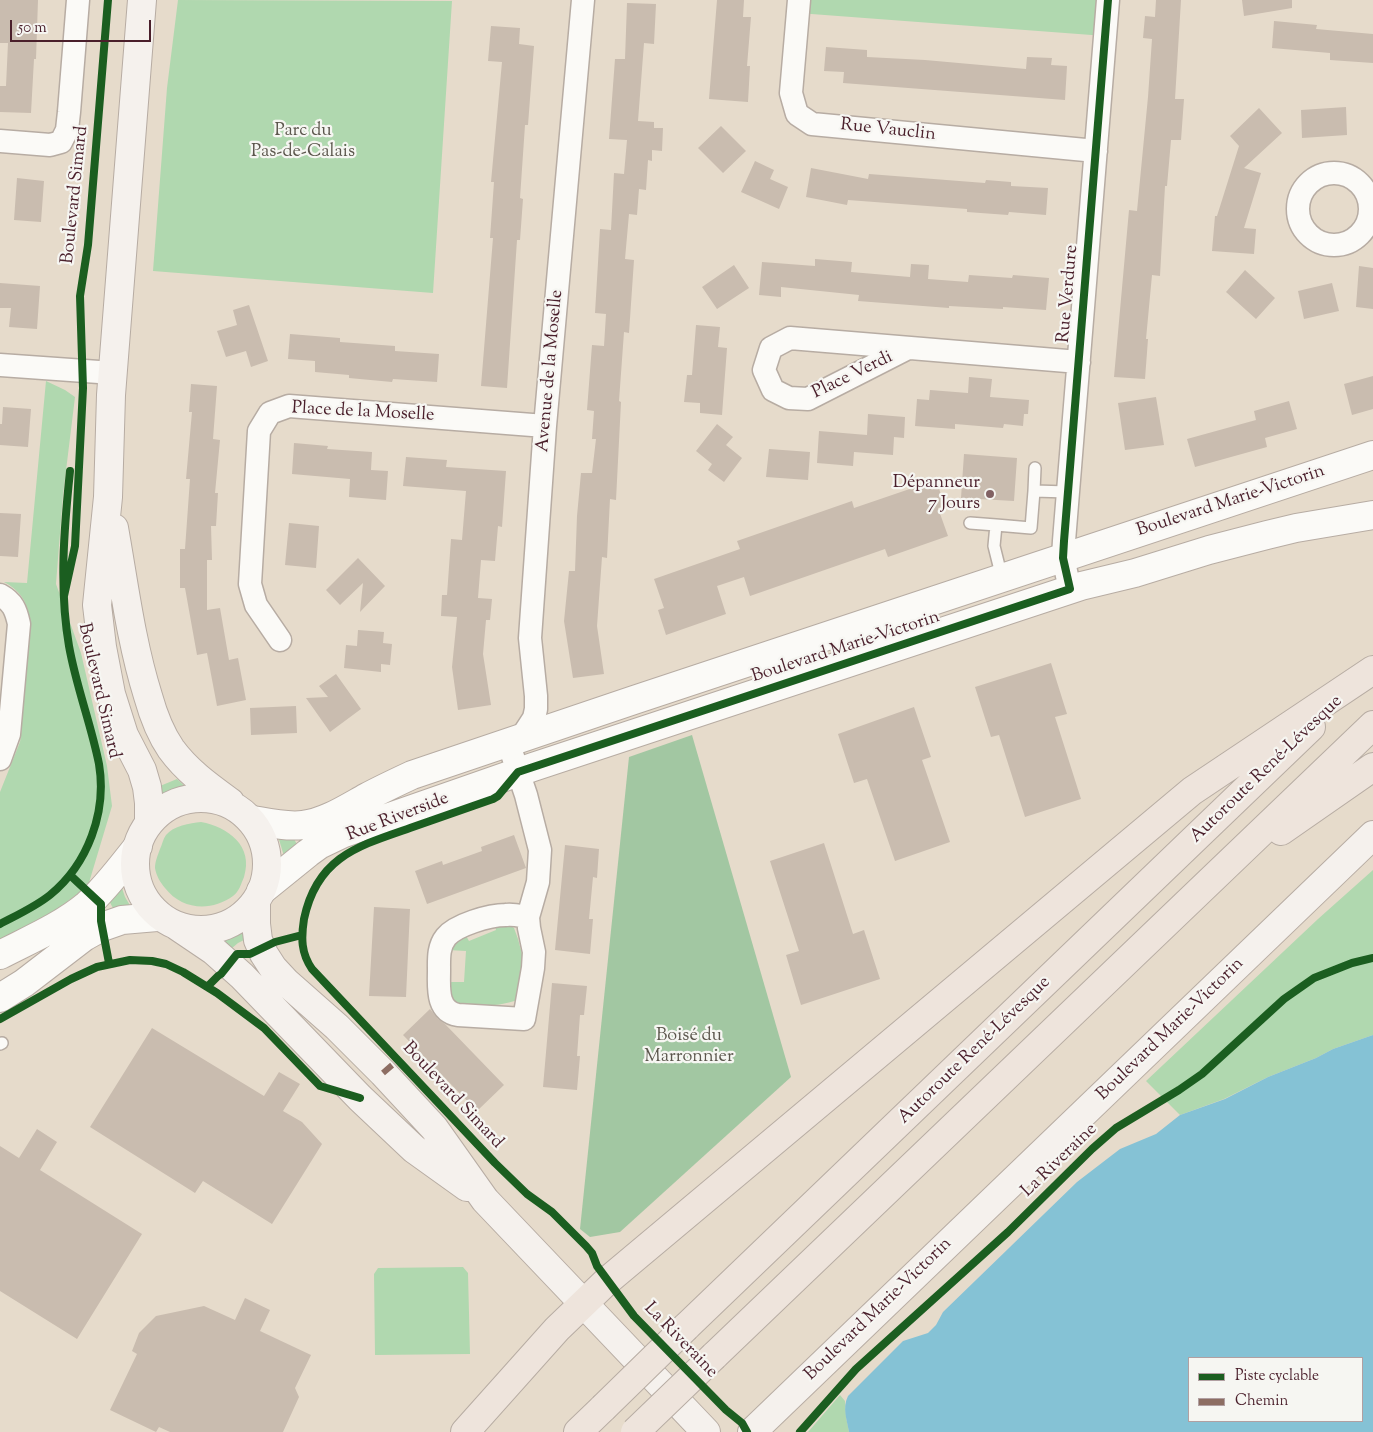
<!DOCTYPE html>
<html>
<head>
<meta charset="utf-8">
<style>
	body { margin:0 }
	#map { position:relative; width:1373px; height:1432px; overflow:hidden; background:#e6dbcb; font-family:"Sorts Mill Goudy",serif }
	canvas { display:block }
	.legend { position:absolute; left:1188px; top:1357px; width:175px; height:65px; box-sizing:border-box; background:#f6f6f2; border:1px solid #b1a0a2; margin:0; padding:6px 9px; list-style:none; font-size:15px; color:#4a1f2b }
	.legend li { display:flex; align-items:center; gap:10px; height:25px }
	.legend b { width:25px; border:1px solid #b1a0a2 }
	.scale { position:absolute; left:10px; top:20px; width:141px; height:22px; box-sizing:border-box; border:2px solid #4a1f2b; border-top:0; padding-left:6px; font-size:15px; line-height:18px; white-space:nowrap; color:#4a1f2b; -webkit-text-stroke:4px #f6f6f2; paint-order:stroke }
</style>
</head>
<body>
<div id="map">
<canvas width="1373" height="1432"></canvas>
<ul class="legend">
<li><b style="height:6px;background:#1b5e20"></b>Piste cyclable</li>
<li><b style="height:6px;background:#8d6e63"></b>Chemin</li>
</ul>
<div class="scale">50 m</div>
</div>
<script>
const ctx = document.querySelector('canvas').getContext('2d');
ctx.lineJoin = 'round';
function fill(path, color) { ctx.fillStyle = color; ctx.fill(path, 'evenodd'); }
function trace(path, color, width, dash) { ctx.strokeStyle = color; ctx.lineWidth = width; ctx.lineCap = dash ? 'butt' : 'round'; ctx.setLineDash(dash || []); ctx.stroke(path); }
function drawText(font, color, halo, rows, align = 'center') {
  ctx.font = font + ' "Sorts Mill Goudy",serif'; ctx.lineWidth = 4.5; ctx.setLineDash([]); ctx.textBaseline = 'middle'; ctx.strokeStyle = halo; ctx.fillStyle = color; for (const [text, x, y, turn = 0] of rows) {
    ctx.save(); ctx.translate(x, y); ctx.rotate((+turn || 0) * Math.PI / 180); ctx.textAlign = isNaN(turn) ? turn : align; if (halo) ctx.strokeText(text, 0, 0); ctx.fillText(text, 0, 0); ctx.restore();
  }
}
fill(new Path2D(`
	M 178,0 L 452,1 L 433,293 L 153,271 L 167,88 Z
	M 799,0 L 1108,0 L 1105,36 L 798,13 Z
	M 46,381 L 65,390 L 75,397 L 63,495 L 56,584 L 81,653 L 107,766 L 112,806 L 88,886 L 56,910 L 0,940 L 0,792 L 20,742 L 21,735 L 29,618 C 27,600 19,590 4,582 L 27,583 Z
	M 177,779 L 189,790 C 183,795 171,797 162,802 L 160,786 Z
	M 201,822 C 228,827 254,846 244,877 C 241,884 239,892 233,896 C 211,912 182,910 165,888 C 160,882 156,875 155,868 C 155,861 158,855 160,849 C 162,845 163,839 166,835 C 173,826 190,823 201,822 Z
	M 277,833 L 294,839 L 299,848 L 284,856 Z
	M 1373,870 L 1373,1035 L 1333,1049 L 1316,1058 L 1268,1077 L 1224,1099 L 1180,1115 L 1146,1081 L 1318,919 Z
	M 122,888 L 125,897 L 134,912 L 114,910 L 107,897 Z
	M 495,925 L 509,925 L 514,928 L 518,939 L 523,958 L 518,1000 C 497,1007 471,1008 450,1002 L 447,982 L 464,982 L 466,951 L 448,950 L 465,934 L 469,941 L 496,930 Z
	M 243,927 L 244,940 L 238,943 L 231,949 L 220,940 L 223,936 Z
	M 463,1267 L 468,1273 L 470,1354 L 375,1355 L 374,1274 L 378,1268 Z
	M 840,1395 L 845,1401 L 846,1417 L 849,1432 L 808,1432 Z`), '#b0d8af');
fill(new Path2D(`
	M 692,735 L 791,1077 L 620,1232 L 590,1237 L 580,1229 L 629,757 Z`), '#a2c7a2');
fill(new Path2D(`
	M 1373,1035 L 1373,1432 L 849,1432 C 847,1420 842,1408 848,1396 L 903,1341 L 928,1333 L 936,1325 L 943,1312 L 1077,1182 L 1120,1149 L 1156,1134 L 1180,1115 L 1225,1099 L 1268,1077 L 1316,1058 L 1333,1049 ZM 1189,1358 L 1362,1358 L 1362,1421 L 1189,1421 Z`), '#85c2d5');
fill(new Path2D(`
	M 0,0 L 38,0 L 36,59 L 34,59 L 31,113 L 0,112 L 0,86 L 6,86 L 8,43 L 0,43 Z
	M 717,0 L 744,0 L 743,17 L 751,17 L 747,66 L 750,66 L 748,102 L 709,99 Z
	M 1156,0 L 1181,0 L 1175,99 L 1184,99 L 1181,140 L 1171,140 L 1167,186 L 1165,186 L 1160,276 L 1152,275 L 1146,339 L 1148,339 L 1145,379 L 1114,377 L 1129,210 L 1137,211 L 1148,97 L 1152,39 L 1143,38 L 1145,16 L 1155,17 Z
	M 1242,0 L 1292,0 L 1292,8 L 1244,16 Z
	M 627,3 L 656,4 L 654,44 L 644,43 L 638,121 L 654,122 L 654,128 L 663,128 L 662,151 L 652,150 L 652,161 L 648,160 L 646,190 L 639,189 L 637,215 L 629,214 L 625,259 L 634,260 L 629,333 L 624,332 L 619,401 L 621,402 L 616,500 L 610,499 L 607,558 L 602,557 L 597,626 L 604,674 L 573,678 L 564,621 L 569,571 L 575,571 L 577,516 L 581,473 L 592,473 L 596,439 L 592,439 L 594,411 L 587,410 L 592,345 L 604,346 L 606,314 L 595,313 L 600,229 L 611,230 L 614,173 L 624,174 L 627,140 L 609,139 L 615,59 L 625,59 Z
	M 1274,21 L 1317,25 L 1316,29 L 1373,34 L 1373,63 L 1330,60 L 1330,53 L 1272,48 Z
	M 491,26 L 520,28 L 519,44 L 534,46 L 528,125 L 525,125 L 520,198 L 523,199 L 520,240 L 517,240 L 507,388 L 481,386 L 493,238 L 490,238 L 494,182 L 491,182 L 502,62 L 488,61 Z
	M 826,47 L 867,50 L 867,57 L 925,60 L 1026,69 L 1027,57 L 1052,58 L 1051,65 L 1067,66 L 1065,100 L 843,83 L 844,72 L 824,71 Z
	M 1346,107 L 1347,135 L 1302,138 L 1301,110 Z
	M 1259,108 L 1282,133 L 1244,168 L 1261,173 L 1244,228 L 1256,229 L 1254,254 L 1212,251 L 1215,216 L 1217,216 L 1239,146 L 1230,136 Z
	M 721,126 L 746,151 L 723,173 L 698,148 Z
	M 755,161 L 774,170 L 770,179 L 788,187 L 779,209 L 741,192 Z
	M 811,168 L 868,179 L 869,174 L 985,183 L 986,180 L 1011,182 L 1011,186 L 1048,188 L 1046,215 L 1009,212 L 1008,215 L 967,212 L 967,209 L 848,200 L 847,205 L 806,197 Z
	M 17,178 L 44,181 L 41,222 L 14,220 Z
	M 815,259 L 852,262 L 851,272 L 910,277 L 911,264 L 929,265 L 928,279 L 968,282 L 969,275 L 1012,278 L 1013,275 L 1049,278 L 1046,310 L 1003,307 L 1003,309 L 949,306 L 949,308 L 858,301 L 859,295 L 781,287 L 781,297 L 759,295 L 762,262 L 815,266 Z
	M 734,265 L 749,288 L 717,309 L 702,287 Z
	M 1359,266 L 1373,268 L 1373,309 L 1356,307 Z
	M 1245,270 L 1275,298 L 1256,319 L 1226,292 Z
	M 0,283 L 40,286 L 37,329 L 9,327 L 11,308 L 0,308 Z
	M 1332,283 L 1339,311 L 1304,319 L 1298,291 Z
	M 249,305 L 268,361 L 251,367 L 246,351 L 226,357 L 217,331 L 237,325 L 233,310 Z
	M 696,325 L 720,327 L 718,347 L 727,348 L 722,415 L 700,413 L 700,403 L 684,402 L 687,375 L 692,375 Z
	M 290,334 L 340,338 L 340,342 L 395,346 L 395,351 L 439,354 L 437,382 L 393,379 L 392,382 L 349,378 L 349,375 L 315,372 L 315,361 L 288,359 Z
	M 1373,376 L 1373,409 L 1352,415 L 1344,384 Z
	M 969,377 L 992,379 L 990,397 L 1029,400 L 1028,414 L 1024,414 L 1023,426 L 1004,424 L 1003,428 L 955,424 L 955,429 L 915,426 L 917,399 L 929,400 L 930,390 L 968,393 Z
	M 191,384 L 217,386 L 213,439 L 220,440 L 215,493 L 218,493 L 216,526 L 211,526 L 212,560 L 207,560 L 207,610 L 220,608 L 229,660 L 238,658 L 246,700 L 217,706 L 207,653 L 197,655 L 185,588 L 180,588 L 180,549 L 185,549 L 190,479 L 186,479 L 192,412 L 189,412 Z
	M 1156,397 L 1164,445 L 1125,450 L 1118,403 Z
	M 1289,401 L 1297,429 L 1265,438 L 1267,447 L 1195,467 L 1187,439 L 1256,420 L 1254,411 Z
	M 3,407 L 31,409 L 28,447 L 0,445 L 0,424 L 2,424 Z
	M 868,414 L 905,417 L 904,438 L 894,437 L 893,455 L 854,452 L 853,466 L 817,463 L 819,431 L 867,435 Z
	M 717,424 L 733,437 L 726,445 L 742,458 L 724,482 L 708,470 L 712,464 L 696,451 Z
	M 294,443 L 328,446 L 327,449 L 372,452 L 371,470 L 388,471 L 386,500 L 349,497 L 350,479 L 292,474 Z
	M 769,449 L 810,452 L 808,480 L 766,477 Z
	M 964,454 L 1017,458 L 1014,501 L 961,498 Z
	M 406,457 L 447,460 L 446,467 L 506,471 L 502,527 L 498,526 L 495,561 L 481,560 L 478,598 L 492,599 L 490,620 L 486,620 L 483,654 L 491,705 L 458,710 L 452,667 L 457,617 L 441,616 L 442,595 L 447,595 L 451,539 L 462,540 L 466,491 L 403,486 Z
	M 936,480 L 945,506 L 938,508 L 948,536 L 888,557 L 885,549 L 750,596 L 744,577 L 717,586 L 726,614 L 666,635 L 658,610 L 664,608 L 654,579 L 740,549 L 737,541 L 852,501 L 854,508 Z
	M 0,513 L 21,514 L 18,557 L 0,556 Z
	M 289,523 L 319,526 L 316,568 L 285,565 Z
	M 358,558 L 385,586 L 360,612 L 363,583 L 340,605 L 326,590 Z
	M 358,630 L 384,632 L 383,643 L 392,644 L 390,665 L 381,664 L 381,672 L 344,668 L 346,645 L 357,646 Z
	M 1051,663 L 1067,714 L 1055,717 L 1081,799 L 1025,817 L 999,735 L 991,737 L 975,687 Z
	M 336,674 L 361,709 L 330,732 L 306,698 L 328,697 L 319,686 Z
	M 296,706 L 297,733 L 251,735 L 250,708 Z
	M 914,707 L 931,757 L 922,760 L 950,842 L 895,861 L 867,779 L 854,783 L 838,734 Z
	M 514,835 L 526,868 L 427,904 L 415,871 L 442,861 L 443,865 L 482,851 L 481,847 Z
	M 824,843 L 853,934 L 864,930 L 880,979 L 801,1005 L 786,955 L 799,951 L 770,861 Z
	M 565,845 L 599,849 L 597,878 L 593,877 L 589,919 L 593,919 L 590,954 L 555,950 Z
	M 374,907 L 410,909 L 406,997 L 369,996 Z
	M 552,983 L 587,986 L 584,1015 L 580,1015 L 577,1056 L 580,1056 L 577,1090 L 543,1087 Z
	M 430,1009 L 438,1019 L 445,1024 L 504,1085 L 477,1111 L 403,1035 Z
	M 152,1028 L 264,1096 L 279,1072 L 300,1084 L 283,1111 L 302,1122 L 322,1144 L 272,1224 L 203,1181 L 195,1193 L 90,1127 Z
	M 37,1129 L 57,1142 L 40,1170 L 142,1234 L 77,1339 L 0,1291 L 0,1146 L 19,1158 Z
	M 245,1298 L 270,1310 L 260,1331 L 311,1355 L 295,1388 L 299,1397 L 283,1432 L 170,1432 L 159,1427 L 156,1432 L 110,1410 L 137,1354 L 132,1351 L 139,1333 L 156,1316 L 204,1306 L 235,1320 Z`), '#c9bcaf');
const service = new Path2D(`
	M 1034,491 L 1035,468
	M 970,523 L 996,525
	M 1002,578 L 994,546 L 996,525 L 1031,528 L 1034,491 L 1068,492
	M 0,1044 L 2,1043`);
const minor = new Path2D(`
	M 799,0 L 791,93 L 797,114 L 812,124 L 1096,151
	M 0,141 L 50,145 L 61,142 L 67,130 L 69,112 L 78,0
	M1298 209a36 36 0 1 1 72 0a36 36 0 1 1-72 0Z
	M 908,348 L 808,399 L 789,398 L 773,390 L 764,370 L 771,348 L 790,338 L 1079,362
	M 0,365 L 113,373
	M 1070,589 L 1063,558 L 1064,541 L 1108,0
	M 0,595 C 13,602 16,610 19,624 L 9,734 L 0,759
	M 280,640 L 256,605 L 250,584 L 259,431 L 270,413 L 289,406 L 545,426
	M 521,738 L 534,718 L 536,709 L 536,696 L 530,638 L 545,426 L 583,0
	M 508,742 L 526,795 L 540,850 L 538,882 L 528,917 L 529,928 L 534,952 L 533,968 L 524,1019 L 458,1015 C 436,1011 439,987 439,971 C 439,959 438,947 446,937 C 456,925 489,915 506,915 C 513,914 521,916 528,917`);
const tertiary = new Path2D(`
	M 253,820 C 269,823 286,827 303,825 C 326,822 347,808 367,797 C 382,789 397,782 412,775 L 634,700 L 1373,455
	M 261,891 L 308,853 L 319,845 L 344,833 L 533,767 L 1081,586 L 1135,573 L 1209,550 L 1267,535 L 1296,528 L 1373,515
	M 0,955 C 29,940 62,926 87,905 C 106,888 122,866 138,846
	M 0,998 L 24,983 L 84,937 L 102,927 L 122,920 L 157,917`);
const secondary = new Path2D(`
	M 142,0 L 111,395 L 108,497 L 97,605 L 102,647 L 111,694 L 124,735 L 142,770 L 147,787 L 149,803 L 149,823
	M 114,528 C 124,584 131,642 148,696 C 153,714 160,733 171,749 C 187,771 208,786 230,802
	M135 864a66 66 0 1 1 132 0a66 66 0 1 1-132 0Z
	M 256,901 L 256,924 L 258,940 L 264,954 L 273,968 L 286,982 L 337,1027 L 383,1073 L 434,1128 L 485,1200 L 706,1432
	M 177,926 L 214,951 L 242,976 L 360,1098 L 414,1149 L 467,1187
	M 752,1432 L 1373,835`);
const motorway = new Path2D(`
	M 1281,831 L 1373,767
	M 686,1327 L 1311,727
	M 714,1356 L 1373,725
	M 465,1432 L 557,1329 L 607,1281 L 1192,791 L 1373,670
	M 578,1432 L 603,1408`);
trace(service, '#b7aca3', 14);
trace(minor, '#b7aca3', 25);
trace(tertiary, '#b7aca3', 30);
trace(secondary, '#b7aca3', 30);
trace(motorway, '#b7aca3', 30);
trace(service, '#fbfaf7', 11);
trace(minor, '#fbfaf7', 22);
trace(tertiary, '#fbfaf7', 28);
trace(secondary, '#f5f1ed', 28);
trace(motorway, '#eee4dc', 28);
const motorwayBridge = new Path2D(`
	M 603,1408 L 686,1327
	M 635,1432 L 714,1356`);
trace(motorwayBridge, '#b7aca3', 30, []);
trace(motorwayBridge, '#eee4dc', 28);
trace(new Path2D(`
	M 383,1073 L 398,1060`), '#8d6e63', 6, [12, 6]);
trace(new Path2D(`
	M 64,596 L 75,546 L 83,388 L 80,296 L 88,245 L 108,0
	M 70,875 L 101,904 L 101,921 L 109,963
	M 0,924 C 17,915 35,907 50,895 C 88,864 107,812 99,764 C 91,724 76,686 69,646 C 59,588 64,529 70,471
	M 207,987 L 218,976 L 221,974 L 237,954 L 250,954 L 275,942 L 302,935
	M 0,1019 L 71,979 L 97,967 L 130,960 L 152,961 L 166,964 L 183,972 L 217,993 L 264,1028 L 320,1086 L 360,1098
	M 747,1432 L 742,1423 L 726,1410 L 634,1316 L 597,1266 L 592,1253 L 586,1246 L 552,1212 L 527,1194 L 495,1163 L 312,969 C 301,953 301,938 304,919 C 317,857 358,846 410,828 C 438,818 465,809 493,799 L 498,796 L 518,772 L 1070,589 L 1063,558 L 1064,541 L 1108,0
	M 800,1432 L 856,1369 L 1008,1232 L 1092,1149 L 1116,1128 L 1179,1090 L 1202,1074 L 1284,999 L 1314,978 L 1352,963 L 1373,958`), '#1b5e20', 8);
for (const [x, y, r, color] of [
	[990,494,5,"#816163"]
]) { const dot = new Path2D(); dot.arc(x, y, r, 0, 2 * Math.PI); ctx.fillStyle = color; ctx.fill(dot); trace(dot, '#f6f6f2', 2); }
drawText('18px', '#4a1f2b', '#f6f6f2', [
	["Rue Vauclin",888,131,6],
	["Boulevard Simard",76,195,-84],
	["Rue Verdure",1069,294,-85],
	["Avenue de la Moselle",551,371,-85],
	["Place Verdi",853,376,-26],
	["Place de la Moselle",363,413,3],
	["Boulevard Marie-Victorin",1231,502,-18],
	["Boulevard Marie-Victorin",846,648,-18],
	["Boulevard Simard",98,691,77],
	["Autoroute René-Lévesque",1267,770,-44],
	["Rue Riverside",398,818,-21],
	["Boulevard Marie-Victorin",1171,1030,-44],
	["Autoroute René-Lévesque",975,1051,-44],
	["Boulevard Simard",452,1096,47],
	["La Riveraine",1060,1161,-44],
	["Boulevard Marie-Victorin",879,1310,-44],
	["La Riveraine",680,1341,46]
]);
drawText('18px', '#5b564c', '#f6f6f2', [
	["Parc du",303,132],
	["Pas-de-Calais",303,153],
	["Boisé du",689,1037],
	["Marronnier",689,1058]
]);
drawText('18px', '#4a1f2b', '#f6f6f2', [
	["Dépanneur",980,484],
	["7 Jours",980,505]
], 'right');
</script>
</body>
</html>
